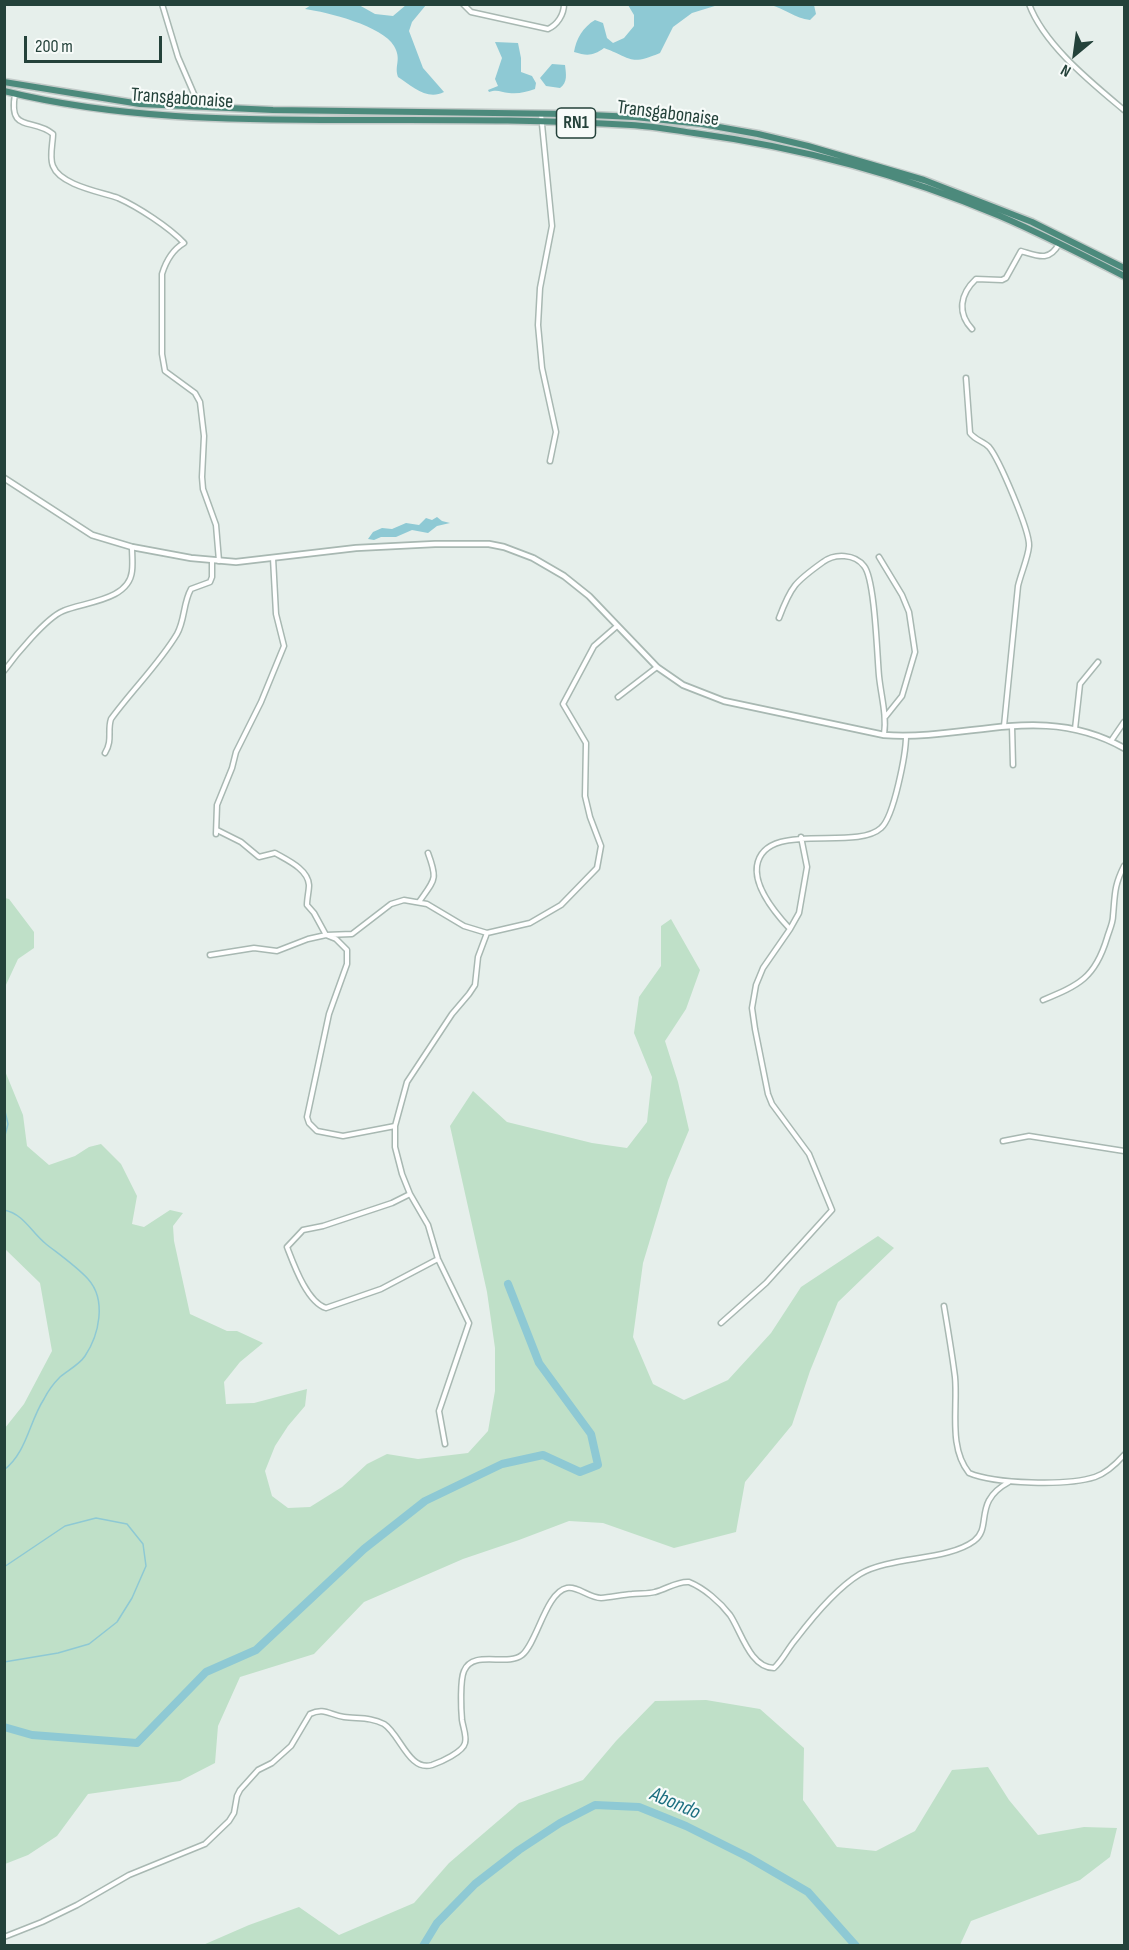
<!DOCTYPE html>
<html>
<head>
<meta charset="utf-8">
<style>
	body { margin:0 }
	#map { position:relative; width:1129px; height:1950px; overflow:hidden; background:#e6efeb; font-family:"Sofia Sans Condensed",sans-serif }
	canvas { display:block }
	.frame { position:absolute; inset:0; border:6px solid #24423a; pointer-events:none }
	.north { position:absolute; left:1045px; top:24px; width:60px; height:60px; -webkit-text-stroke:4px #f7fbf9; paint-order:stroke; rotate:209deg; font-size:16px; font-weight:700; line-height:24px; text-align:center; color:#24423a }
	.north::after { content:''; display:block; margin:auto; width:21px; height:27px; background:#24423a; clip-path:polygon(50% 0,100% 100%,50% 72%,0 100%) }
	.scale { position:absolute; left:24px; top:36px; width:138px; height:27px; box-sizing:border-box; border:3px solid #24423a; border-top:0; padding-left:8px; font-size:18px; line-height:21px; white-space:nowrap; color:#24423a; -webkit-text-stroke:4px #f7fbf9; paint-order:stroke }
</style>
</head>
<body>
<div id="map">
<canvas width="1129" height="1950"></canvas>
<div class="frame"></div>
<div class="north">N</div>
<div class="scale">200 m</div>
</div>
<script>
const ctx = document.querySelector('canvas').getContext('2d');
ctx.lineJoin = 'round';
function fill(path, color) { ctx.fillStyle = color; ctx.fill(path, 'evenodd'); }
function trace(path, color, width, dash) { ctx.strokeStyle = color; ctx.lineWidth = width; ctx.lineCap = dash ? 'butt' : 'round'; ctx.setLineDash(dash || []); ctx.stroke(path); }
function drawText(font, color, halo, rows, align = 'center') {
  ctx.font = font + ' "Sofia Sans Condensed",sans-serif'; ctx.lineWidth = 4.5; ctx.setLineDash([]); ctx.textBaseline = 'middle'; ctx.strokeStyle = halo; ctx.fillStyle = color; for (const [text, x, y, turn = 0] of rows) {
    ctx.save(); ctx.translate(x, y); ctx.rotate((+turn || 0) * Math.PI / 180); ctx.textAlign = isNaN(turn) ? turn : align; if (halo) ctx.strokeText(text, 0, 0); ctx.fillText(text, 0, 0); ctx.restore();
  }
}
fill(new Path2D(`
	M 5,898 L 9,899 L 34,932 L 34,948 L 18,959 L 5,987 Z
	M 671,919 L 700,970 L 686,1009 L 665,1041 L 678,1082 L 689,1130 L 668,1180 L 643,1263 L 633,1337 L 653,1384 L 684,1400 L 728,1380 L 771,1333 L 801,1287 L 878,1236 L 894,1248 L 838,1302 L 810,1371 L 792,1425 L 745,1482 L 736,1532 L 674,1548 L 603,1523 L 569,1521 L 519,1540 L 463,1559 L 364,1602 L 314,1654 L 240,1677 L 218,1726 L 215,1763 L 180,1781 L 88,1794 L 57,1836 L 28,1855 L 5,1864 L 5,1428 L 24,1404 L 52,1351 L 40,1283 L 5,1249 L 5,1071 L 23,1115 L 27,1146 L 49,1165 L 75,1156 L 89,1147 L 101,1144 L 121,1164 L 137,1196 L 132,1224 L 144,1227 L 170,1210 L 183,1213 L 173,1226 L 174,1241 L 190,1314 L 227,1331 L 237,1331 L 263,1343 L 240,1362 L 224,1382 L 226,1404 L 254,1403 L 307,1389 L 305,1406 L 288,1426 L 275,1446 L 265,1471 L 272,1496 L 288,1508 L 310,1507 L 342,1487 L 367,1464 L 387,1454 L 418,1459 L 468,1453 L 488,1431 L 495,1391 L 495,1348 L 487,1292 L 450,1126 L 473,1091 L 507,1122 L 592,1143 L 627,1148 L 647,1122 L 652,1077 L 634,1033 L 639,997 L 661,966 L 661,926 Z
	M 706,1700 L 760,1709 L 804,1748 L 803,1800 L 837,1847 L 876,1851 L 915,1831 L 952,1770 L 988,1767 L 1009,1800 L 1038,1835 L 1084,1827 L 1117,1828 L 1110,1857 L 1080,1880 L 971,1921 L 960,1945 L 203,1945 L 249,1925 L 299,1907 L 339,1935 L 414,1903 L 449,1863 L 519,1803 L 583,1780 L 616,1741 L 655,1701 Z`), '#bfe0c8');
fill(new Path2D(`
	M 311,5 L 359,5 L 375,14 L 393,16 L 406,5 L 426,5 L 412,22 L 409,31 L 423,68 L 444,92 C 427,101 412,86 398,77 C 394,65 402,60 394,46 C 383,26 327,12 305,9 Z
	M 628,5 L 718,5 L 692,13 L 673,27 L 660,53 C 629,66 632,58 604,48 C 593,56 587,56 574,52 C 576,39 583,27 595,20 L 603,23 L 607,38 L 613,43 L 624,38 L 634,26 L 634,15 Z
	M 771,5 L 814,5 L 816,14 L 810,20 C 795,18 785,9 771,5 Z
	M 495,42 L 518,43 L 521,58 L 521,72 L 532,76 L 536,83 L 535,89 C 526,92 519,94 509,93 C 501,92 497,89 489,92 L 488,90 L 498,86 L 495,79 L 502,58 Z
	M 552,64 L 565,65 C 566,74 568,82 560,88 L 546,86 L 540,78 Z
	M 437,517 L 442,521 L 450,523 L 437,526 L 428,533 L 412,530 L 396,537 L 381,537 L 374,540 L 368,539 L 373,532 L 382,528 L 392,529 L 406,523 L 419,525 L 426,518 L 432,520 Z`), '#8ec9d4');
trace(new Path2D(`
	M 4,1107 L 8,1124 L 4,1139
	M 4,1210 C 24,1214 31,1232 46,1244 C 60,1255 76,1266 88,1279 C 107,1300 99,1335 85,1356 C 79,1365 68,1370 60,1377 C 54,1383 48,1391 44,1399 C 29,1422 27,1452 4,1470
	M 4,1567 L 65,1526 L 96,1518 L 127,1524 L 143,1544 L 146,1566 L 132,1598 L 117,1622 L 89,1644 L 58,1653 L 4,1662`), '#8ec9d4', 1.5);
trace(new Path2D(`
	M 4,1727 L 32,1735 L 137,1743 L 206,1672 L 256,1650 L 364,1549 L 425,1501 L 502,1464 L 543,1455 L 580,1472 L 598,1465 L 591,1434 L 539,1363 L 508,1284
	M 423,1946 L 437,1923 L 475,1884 L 519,1850 L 560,1823 L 595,1805 L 639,1807 L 686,1826 L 748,1857 L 808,1892 L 856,1946`), '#8ec9d4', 8);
const minor = new Path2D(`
	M 162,4 L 178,57 L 194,94 L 193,106
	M 463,4 L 471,12 L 548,29 C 557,25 564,15 564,4
	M 1029,4 C 1044,45 1092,83 1124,110
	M 15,94 C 8,134 33,117 53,134 C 53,143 49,157 53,166 C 60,185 101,192 118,198 C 138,207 169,227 184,243 C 172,250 166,261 162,274 L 162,354 L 165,371 L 195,393 L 200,402 L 204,436 L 202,477 L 203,489 L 216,525 L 219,561
	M 541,114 L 552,226 L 540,288 L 538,325 L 542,368 L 556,432 L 550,461
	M 972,329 C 957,313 960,294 976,279 L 1002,280 L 1006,278 L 1021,251 C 1038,256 1049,262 1059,244
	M 966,378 L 970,433 C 975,440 983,441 989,447 C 999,459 1030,531 1029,546 C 1028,558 1021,573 1018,586 L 1004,726
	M 879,557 L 902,595 L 909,612 L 915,652 L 902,696 L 886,716
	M 779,618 C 791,586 795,582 823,562 C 835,553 855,554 864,566 C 875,579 877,655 879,676 C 881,696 887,715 884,735
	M 4,671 C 15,656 46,618 63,611 C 83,602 129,601 132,571 C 133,563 132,555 132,547
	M 618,697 L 657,667
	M 1012,726 L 1013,765
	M 1075,729 L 1080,684 L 1098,662
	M 1111,741 L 1124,722
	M 105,753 C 113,740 107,731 111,719 C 132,690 159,664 177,634 C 185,620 183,603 191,589 L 210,582 L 212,577 L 212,561
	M 217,830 L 241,842 L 259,857 L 275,853 C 287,860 308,869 309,885 C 309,891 307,898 307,905 L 314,913 L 326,935 L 336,939 L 347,950 L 347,964 L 329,1014 L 307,1117 L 309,1123 L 317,1131 L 343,1136 L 395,1126
	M 216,834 L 217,805 L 232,768 L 236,752 L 261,702 L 284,646 L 276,614 L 273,558
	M 419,902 C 435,879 438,880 428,853
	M 790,929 L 799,913 L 807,867 L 801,837
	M 210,955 L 254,948 L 277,951 L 308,939 L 326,935 L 352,934 L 391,904 L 404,900 L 427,904 L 464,926 L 487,933 L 530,923 L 561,905 L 597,868 L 601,846 L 590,817 L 585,796 L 586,743 L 563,704 L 594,646 L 617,626
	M 1043,1000 C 1079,985 1095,978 1107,938 C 1109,931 1113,923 1113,916 C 1115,894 1114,886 1124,866
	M 1003,1141 L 1029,1136 L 1124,1151
	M 410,1194 L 392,1203 L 323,1226 L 303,1230 L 287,1247 C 294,1265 307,1302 326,1308 L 381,1289 L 438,1259
	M 944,1306 C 948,1330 952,1353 955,1377 C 958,1407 948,1447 969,1473 C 995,1484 1067,1486 1095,1477 C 1107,1473 1116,1464 1124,1455
	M 721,1323 L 766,1283 L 832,1210 L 809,1154 L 772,1104 L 768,1094 L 755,1029 L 752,1008 L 756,985 L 763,968 L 790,929 C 776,914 754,887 757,866 C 764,819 855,852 881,828 C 894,817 906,753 906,736
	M 445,1444 L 439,1411 L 469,1323 L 438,1259 L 428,1225 L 410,1194 L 402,1174 L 395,1147 L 395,1126 L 407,1082 L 452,1014 L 469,994 L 475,985 L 478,957 L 487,933
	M 4,1937 L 42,1922 L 77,1905 L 129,1875 L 205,1844 L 229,1821 L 234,1813 L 237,1796 L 240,1790 L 258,1770 L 272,1763 L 291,1746 L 310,1714 C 324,1707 330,1715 344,1717 C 358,1719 371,1717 384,1724 C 400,1734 409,1772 432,1765 C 441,1762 463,1752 465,1743 C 467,1736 463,1727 462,1720 C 461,1709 460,1680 464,1671 C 473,1649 507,1667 522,1655 C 537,1643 546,1592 567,1588 C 578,1586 589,1598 601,1598 C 611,1597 622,1595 632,1594 C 640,1593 648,1594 655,1592 C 667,1589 677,1581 689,1582 C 704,1588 720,1602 730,1615 C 741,1631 750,1668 774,1668 C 783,1660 788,1648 796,1639 C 812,1618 837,1588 860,1574 C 891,1556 947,1561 974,1541 C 993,1527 972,1502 1009,1482`);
const tertiary = new Path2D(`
	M 4,478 L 92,535 L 132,547 L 191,558 L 236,562 L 356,548 L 435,544 L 489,544 L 504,547 L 533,558 L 564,576 L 589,596 L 657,667 L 683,685 L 724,701 L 884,735 C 970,741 1042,702 1124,748`);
const trunk = new Path2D(`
	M 4,82 L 140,104 L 273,110 L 568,114 L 635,117 L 702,124 L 758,134 L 808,146 L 924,180 L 1032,222 L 1124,268
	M 4,91 C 117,119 233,120 349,120 C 443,120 537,119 631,125 C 652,126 673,130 694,133 C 798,147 903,175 1000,216 C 1042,234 1083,255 1124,276`);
trace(minor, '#a8b8b2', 7);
trace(tertiary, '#a8b8b2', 8);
trace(trunk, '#c2cac8', 9);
trace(minor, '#fff', 4);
trace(tertiary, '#fff', 4.5);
trace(trunk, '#4c8a7c', 6);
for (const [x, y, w] of [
	[576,123,39]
]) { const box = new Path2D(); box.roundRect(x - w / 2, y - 15, w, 30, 4.5); ctx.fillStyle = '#f7fbf9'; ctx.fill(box); trace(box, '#24423a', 1.5); }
drawText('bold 18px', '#24423a', null, [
	["RN1",576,123]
]);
drawText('20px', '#24423a', '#f7fbf9', [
	["Transgabonaise",182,99,4],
	["Transgabonaise",668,114,7]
]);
drawText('italic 21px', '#1c6f80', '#f7fbf9', [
	["Abondo",675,1804,23]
]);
</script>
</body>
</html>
